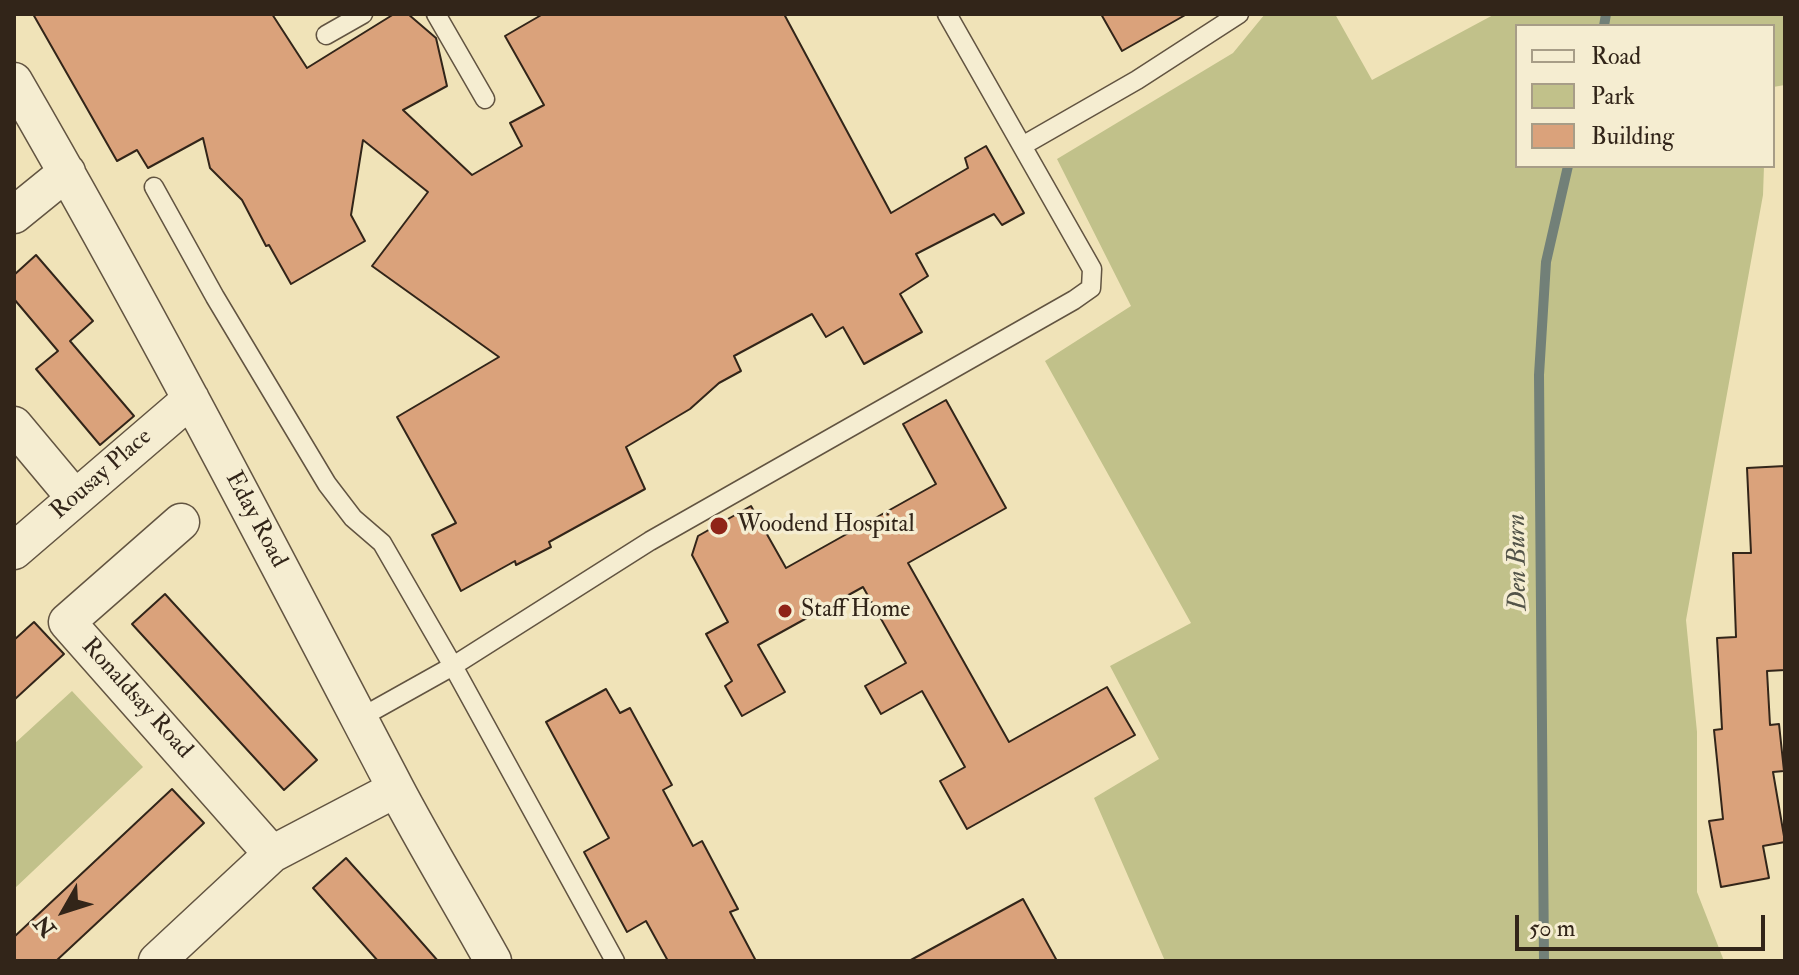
<!DOCTYPE html>
<html>
<head>
<meta charset="utf-8">
<style>
	body { margin:0 }
	#map { position:relative; width:1799px; height:975px; overflow:hidden; background:#f0e3b8; font-family:"IM FELL Double Pica",serif }
	canvas { display:block }
	.frame { position:absolute; inset:0; border:16px solid #322519; pointer-events:none }
	.legend { position:absolute; left:1515px; top:24px; width:260px; height:144px; box-sizing:border-box; background:#f5edd1; border:2px solid #a79d87; margin:0; padding:10px 14px; list-style:none; font-size:24px; color:#322519 }
	.legend li { display:flex; align-items:center; gap:16px; height:40px }
	.legend b { width:40px; border:2px solid #a79d87 }
	.north { position:absolute; left:24px; top:871px; width:80px; height:80px; -webkit-text-stroke:6px #f5edd1; paint-order:stroke; rotate:231deg; font-size:22px; font-weight:700; line-height:32px; text-align:center; color:#322519 }
	.north::after { content:''; display:block; margin:auto; width:28px; height:36px; background:#322519; clip-path:polygon(50% 0,100% 100%,50% 72%,0 100%) }
	.scale { position:absolute; left:1515px; top:915px; width:250px; height:36px; box-sizing:border-box; border:4px solid #322519; border-top:0; padding-left:10px; font-size:24px; line-height:28px; white-space:nowrap; color:#322519; -webkit-text-stroke:6px #f5edd1; paint-order:stroke }
</style>
</head>
<body>
<div id="map">
<canvas width="1799" height="975"></canvas>
<div class="frame"></div>
<ul class="legend">
<li><b style="height:10px;background:#f5edd1"></b>Road</li>
<li><b style="height:22px;background:#c1c18a"></b>Park</li>
<li><b style="height:22px;background:#daa27b"></b>Building</li>
</ul>
<div class="north">N</div>
<div class="scale">50 m</div>
</div>
<script>
const ctx = document.querySelector('canvas').getContext('2d');
ctx.lineJoin = 'round';
function fill(path, color) { ctx.fillStyle = color; ctx.fill(path, 'evenodd'); }
function trace(path, color, width, dash) { ctx.strokeStyle = color; ctx.lineWidth = width; ctx.lineCap = dash ? 'butt' : 'round'; ctx.setLineDash(dash || []); ctx.stroke(path); }
function drawText(font, color, halo, rows, align = 'center') {
  ctx.font = font + ' "IM FELL Double Pica",serif'; ctx.lineWidth = 7; ctx.setLineDash([]); ctx.textBaseline = 'middle'; ctx.strokeStyle = halo; ctx.fillStyle = color; for (const [text, x, y, turn = 0] of rows) {
    ctx.save(); ctx.translate(x, y); ctx.rotate((+turn || 0) * Math.PI / 180); ctx.textAlign = isNaN(turn) ? turn : align; if (halo) ctx.strokeText(text, 0, 0); ctx.fillText(text, 0, 0); ctx.restore();
  }
}
fill(new Path2D(`
	M 1265,14 L 1335,14 L 1372,80 L 1495,14 L 1785,14 L 1785,85 L 1773,87 L 1773,26 L 1517,26 L 1517,166 L 1764,166 L 1763,195 L 1686,620 L 1697,732 L 1697,892 L 1724,961 L 1165,961 L 1094,798 L 1159,759 L 1110,666 L 1191,623 L 1045,361 L 1131,306 L 1057,159 L 1233,53 Z
	M 72,691 L 143,767 L 14,889 L 14,744 Z`), '#c1c18a');
trace(new Path2D(`
	M 1604,26 L 1606,14
	M 1544,961 L 1539,375 L 1546,262 L 1568,166`), '#728078', 10);
const building = new Path2D(`
	M 33,14 L 272,14 L 307,68 L 394,14 L 408,14 L 436,38 L 447,86 L 403,110 L 472,175 L 522,146 L 510,123 L 544,105 L 505,36 L 543,14 L 784,14 L 891,213 L 968,168 L 965,158 L 986,146 L 1024,213 L 1002,225 L 994,214 L 916,254 L 928,276 L 900,294 L 922,332 L 864,364 L 843,327 L 826,337 L 812,314 L 734,356 L 741,371 L 719,383 L 690,409 L 626,447 L 645,489 L 549,542 L 551,547 L 516,565 L 515,561 L 461,591 L 432,535 L 456,523 L 397,417 L 499,357 L 372,266 L 428,192 L 363,140 L 351,215 L 365,241 L 291,284 L 269,245 L 266,246 L 242,200 L 210,168 L 203,138 L 148,168 L 137,150 L 117,161 Z
	M 1101,14 L 1187,14 L 1122,51 Z
	M 36,255 L 93,321 L 70,341 L 134,416 L 100,445 L 36,369 L 58,351 L 14,299 L 14,275 Z
	M 946,400 L 1006,508 L 908,563 L 1009,742 L 1107,687 L 1135,735 L 967,829 L 940,781 L 965,767 L 922,691 L 881,714 L 865,686 L 906,663 L 863,587 L 758,645 L 785,692 L 742,716 L 725,686 L 732,681 L 706,634 L 728,622 L 692,555 L 698,536 L 751,506 L 786,568 L 936,484 L 903,424 Z
	M 1785,466 L 1785,670 L 1767,671 L 1770,725 L 1779,724 L 1784,771 L 1773,772 L 1785,842 L 1763,846 L 1769,878 L 1721,887 L 1709,821 L 1723,819 L 1714,730 L 1722,729 L 1717,638 L 1736,637 L 1733,553 L 1751,553 L 1747,468 Z
	M 165,594 L 317,760 L 284,790 L 132,624 Z
	M 34,622 L 64,654 L 14,700 L 14,640 Z
	M 606,689 L 620,713 L 630,708 L 672,785 L 663,790 L 693,846 L 702,841 L 738,909 L 730,912 L 756,961 L 668,961 L 646,921 L 627,932 L 584,852 L 609,838 L 546,722 Z
	M 172,789 L 204,823 L 56,961 L 14,961 L 14,937 Z
	M 346,858 L 402,920 L 438,961 L 378,961 L 313,888 Z
	M 1023,899 L 1057,961 L 909,961 Z`);
fill(building, '#daa27b');
trace(building, '#322519', 2);
const service = new Path2D(`
	M 436,14 L 485,99
	M 326,35 L 363,14
	M 1022,146 L 1137,80 L 1239,14
	M 154,187 L 215,297 L 327,484 L 353,518 L 382,543 L 453,666 L 615,961
	M 360,718 L 453,666 L 650,541 L 1074,300 L 1091,288 L 1092,269 L 947,14`);
const minor = new Path2D(`
	M 14,81 C 148,312 271,550 395,787 C 426,846 461,903 493,961
	M 14,215 L 67,172
	M 14,425 L 75,498
	M 181,522 L 67,622 L 272,854
	M 14,551 L 191,399
	M 157,961 L 272,854 L 396,789`);
trace(service, '#625441', 21);
trace(minor, '#625441', 39);
trace(service, '#f5edd1', 18);
trace(minor, '#f5edd1', 36);
for (const [x, y, r, color] of [
	[719,526,10,"#8f2418"],
	[785,611,8,"#8f2418"]
]) { const dot = new Path2D(); dot.arc(x, y, r, 0, 2 * Math.PI); ctx.fillStyle = color; ctx.fill(dot); trace(dot, '#f5edd1', 3); }
drawText('24px', '#322519', '#f5edd1', [
	["Rousay Place",102,475,-41],
	["Eday Road",255,520,62],
	["Ronaldsay Road",136,699,48]
]);
drawText('24px', '#322519', '#f5edd1', [
	["Woodend Hospital",737,526],
	["Staff Home",801,611]
], 'left');
drawText('italic 26px', '#525348', '#f5edd1', [
	["Den Burn",1519,562,-91]
]);
</script>
</body>
</html>
